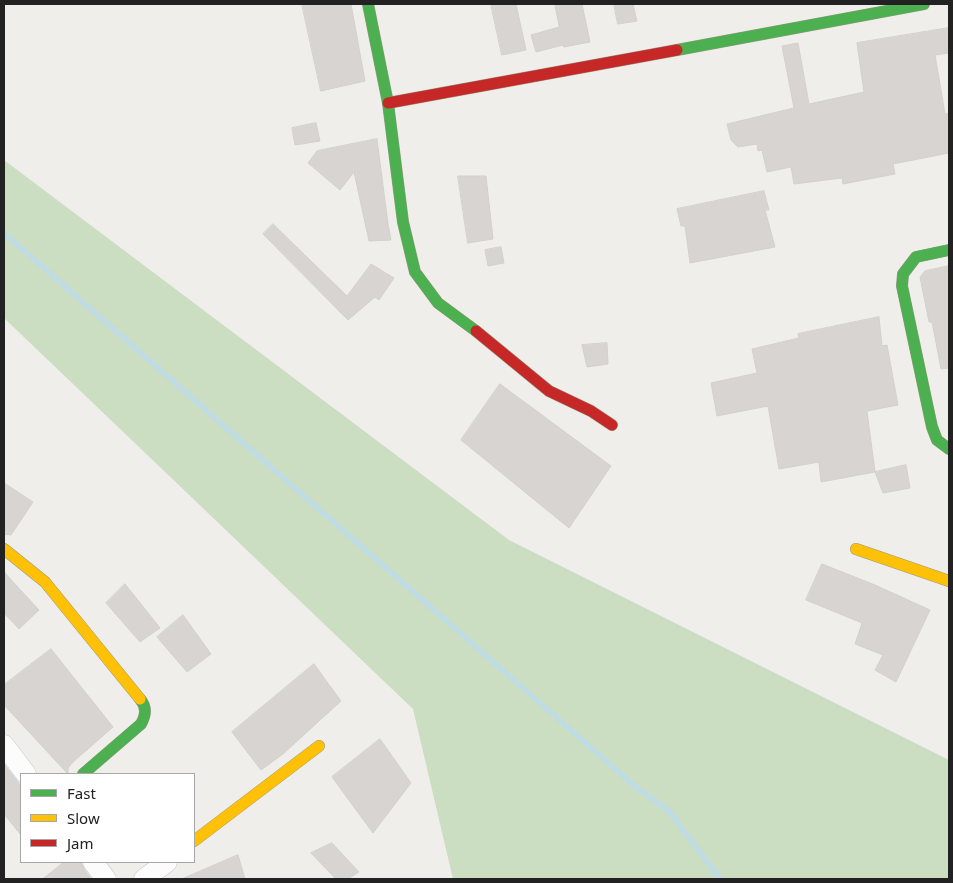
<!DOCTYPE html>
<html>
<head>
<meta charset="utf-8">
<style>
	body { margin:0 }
	#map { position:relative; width:953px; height:883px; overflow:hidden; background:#f0eeeb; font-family:"Noto Sans",sans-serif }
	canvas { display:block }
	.frame { position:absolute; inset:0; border:5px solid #222; pointer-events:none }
	.legend { position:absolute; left:20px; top:773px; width:175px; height:90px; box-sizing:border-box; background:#fff; border:1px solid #a7a7a7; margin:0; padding:6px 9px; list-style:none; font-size:15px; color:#222 }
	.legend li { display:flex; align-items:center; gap:10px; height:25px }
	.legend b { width:25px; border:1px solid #a7a7a7 }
</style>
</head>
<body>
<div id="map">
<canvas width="953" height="883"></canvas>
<div class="frame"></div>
<ul class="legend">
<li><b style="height:6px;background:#4caf50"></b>Fast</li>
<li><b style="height:6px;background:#ffc107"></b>Slow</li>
<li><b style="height:6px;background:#c62828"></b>Jam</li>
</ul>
</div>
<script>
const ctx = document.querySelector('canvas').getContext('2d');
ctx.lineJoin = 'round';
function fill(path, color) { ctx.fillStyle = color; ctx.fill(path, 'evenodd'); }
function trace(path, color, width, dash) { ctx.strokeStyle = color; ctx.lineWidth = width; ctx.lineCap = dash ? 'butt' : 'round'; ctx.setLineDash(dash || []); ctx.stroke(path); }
fill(new Path2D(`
	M 4,160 L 509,540 L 949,760 L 949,879 L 453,879 L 413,709 L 4,318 Z`), '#cbdec1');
trace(new Path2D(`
	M 4,233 L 637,788 L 668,810 L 720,879`), '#bfdbe3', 5.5);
const building = new Path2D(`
	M 302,4 L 351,4 L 365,81 L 321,91 Z
	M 491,4 L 516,4 L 526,50 L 502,55 Z
	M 555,4 L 582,4 L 590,42 L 564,47 L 563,45 L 536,52 L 531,35 L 559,27 Z
	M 614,4 L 633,4 L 637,21 L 618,24 Z
	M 949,28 L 949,53 L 935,55 L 945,114 L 949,113 L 949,153 L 893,164 L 895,174 L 843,184 L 842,178 L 794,184 L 791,167 L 767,172 L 762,150 L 758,151 L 757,144 L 738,147 L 731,140 L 727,124 L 794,108 L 782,46 L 798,43 L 809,104 L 864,92 L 857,43 Z
	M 316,123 L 320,141 L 295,145 L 292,128 Z
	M 377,139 L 388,224 L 391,240 L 369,241 L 354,172 L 340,190 L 308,163 L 317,151 Z
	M 458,176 L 486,176 L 493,239 L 468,243 Z
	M 764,191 L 769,210 L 765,210 L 775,247 L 690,263 L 685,226 L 681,226 L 677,209 Z
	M 273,224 L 347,296 L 371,264 L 394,278 L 379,300 L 375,297 L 348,320 L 263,234 Z
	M 501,247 L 504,263 L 488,266 L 485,250 Z
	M 949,266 L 949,368 L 941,369 L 932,322 L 929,322 L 920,277 L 925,271 Z
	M 879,317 L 882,346 L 887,345 L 898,405 L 867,411 L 875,472 L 821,482 L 819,462 L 779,469 L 768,406 L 717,416 L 711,383 L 757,373 L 752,349 L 799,338 L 798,334 Z
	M 607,343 L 608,364 L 587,367 L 582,345 Z
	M 500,384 L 611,466 L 569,528 L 461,440 Z
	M 906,465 L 910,488 L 883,493 L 875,472 Z
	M 4,483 L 33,502 L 11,535 L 4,534 Z
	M 822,564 L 875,585 L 930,610 L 896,682 L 875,670 L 883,655 L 855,644 L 862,623 L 806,600 Z
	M 4,572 L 39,610 L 19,629 L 4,613 Z
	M 125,584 L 160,628 L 140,642 L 106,603 Z
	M 183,615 L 211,654 L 187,672 L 157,637 Z
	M 51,649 L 113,727 L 73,762 L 68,768 L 68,774 L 4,705 L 4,685 Z
	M 314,664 L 341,701 L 283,754 L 261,770 L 232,732 Z
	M 380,739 L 411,783 L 373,833 L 332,777 Z
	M 4,764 L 21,786 L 21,835 L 4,814 Z
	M 332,843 L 359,872 L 348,879 L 336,879 L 311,853 Z
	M 238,855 L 245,879 L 182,879 Z
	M 64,862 L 81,862 L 84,869 L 91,879 L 43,879 Z`);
fill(building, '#d7d4d2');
trace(building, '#d3d0cc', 1);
const street = new Path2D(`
	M 4,745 L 26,774
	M 93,862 L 106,879
	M 144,879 L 167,862`);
const fast = new Path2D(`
	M 368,4 L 388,103 L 403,222 L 415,272 L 438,303 L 476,331
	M 677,50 L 924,4
	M 949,250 L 916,257 L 903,274 L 902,286 L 932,427 L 937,440 L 949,449
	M 83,774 L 141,724 C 146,715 147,707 140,699`);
const slow = new Path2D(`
	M 4,549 L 45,582 L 140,699
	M 856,549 L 949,581
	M 194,841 L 319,746`);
const jam = new Path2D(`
	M 388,103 L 677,50
	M 476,331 L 549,391 L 591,411 L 612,425`);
trace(street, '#c9c8c7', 21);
trace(fast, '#999a82', 12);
trace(slow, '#999a82', 12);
trace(jam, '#999a82', 12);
trace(street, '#fdfcfc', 20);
trace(fast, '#4caf50', 11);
trace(slow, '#ffc107', 11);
trace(jam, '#c62828', 11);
</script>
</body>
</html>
